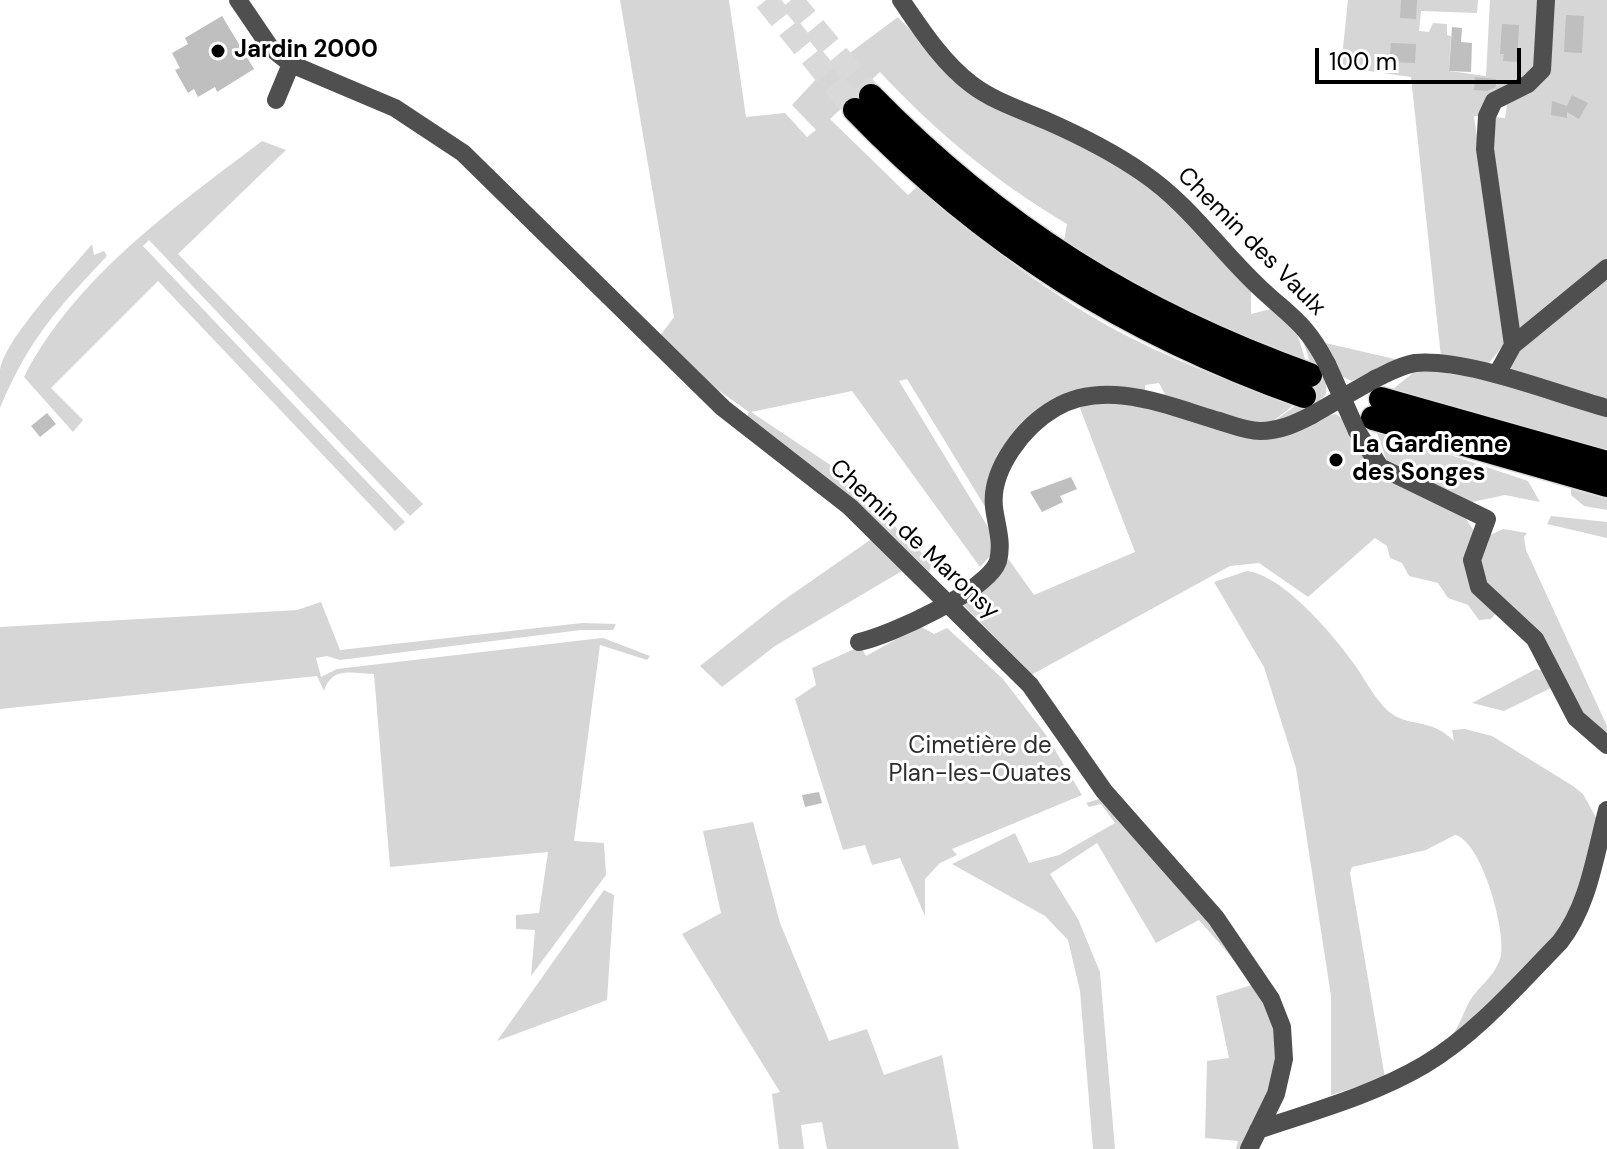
<!DOCTYPE html>
<html>
<head>
<meta charset="utf-8">
<style>
	body { margin:0 }
	#map { position:relative; width:1607px; height:1149px; overflow:hidden; background:#fff; font-family:"DM Sans",sans-serif }
	canvas { display:block }
	.scale { position:absolute; left:1315px; top:48px; width:206px; height:36px; box-sizing:border-box; border:4px solid #000; border-top:0; padding-left:10px; font-size:24px; line-height:28px; white-space:nowrap; color:#000; -webkit-text-stroke:6px #fff; paint-order:stroke }
</style>
</head>
<body>
<div id="map">
<canvas width="1607" height="1149"></canvas>
<div class="scale">100 m</div>
</div>
<script>
const ctx = document.querySelector('canvas').getContext('2d');
ctx.lineJoin = 'round';
function fill(path, color) { ctx.fillStyle = color; ctx.fill(path, 'evenodd'); }
function trace(path, color, width, dash) { ctx.strokeStyle = color; ctx.lineWidth = width; ctx.lineCap = dash ? 'butt' : 'round'; ctx.setLineDash(dash || []); ctx.stroke(path); }
function drawText(font, color, halo, rows, align = 'center') {
  ctx.font = font + ' "DM Sans",sans-serif'; ctx.lineWidth = 6; ctx.setLineDash([]); ctx.textBaseline = 'middle'; ctx.strokeStyle = halo; ctx.fillStyle = color; for (const [text, x, y, turn = 0] of rows) {
    ctx.save(); ctx.translate(x, y); ctx.rotate((+turn || 0) * Math.PI / 180); ctx.textAlign = isNaN(turn) ? turn : align; if (halo) ctx.strokeText(text, 0, 0); ctx.fillText(text, 0, 0); ctx.restore();
  }
}
fill(new Path2D(`
	M 620,0 L 729,0 L 746,117 L 785,113 L 807,137 L 816,130 L 792,105 L 820,75 L 898,17 L 964,87 L 1001,107 L 1061,131 L 1135,171 L 1177,206 L 1251,289 L 1251,314 L 1274,308 L 1294,324 L 1306,362 L 1196,319 L 1063,246 L 1067,224 C 996,182 936,132 880,72 L 830,119 L 908,195 L 917,187 C 984,242 1053,299 1131,338 C 1184,365 1239,385 1295,404 L 1268,425 C 1326,387 1318,386 1297,324 L 1326,375 L 1326,394 C 1277,449 1224,416 1166,396 L 1159,383 L 1145,385 L 1145,394 C 1120,389 1098,386 1072,392 C 1023,403 986,464 987,510 L 907,379 L 899,381 L 994,537 L 991,555 L 980,567 L 852,391 L 751,412 L 838,470 L 933,564 L 929,572 L 853,499 L 746,419 L 749,412 L 718,390 L 660,336 L 674,317 Z
	M 1348,0 L 1478,0 L 1477,13 L 1421,11 L 1419,31 L 1429,32 L 1433,23 L 1447,24 L 1447,35 L 1451,36 L 1449,71 L 1486,76 L 1490,0 L 1607,0 L 1607,260 L 1528,327 L 1519,327 L 1489,133 L 1494,117 L 1505,118 L 1508,99 L 1482,116 L 1474,116 L 1506,342 L 1488,364 L 1441,357 L 1411,77 L 1341,67 Z
	M 262,141 L 286,150 L 178,254 L 423,504 L 410,516 L 149,240 L 143,246 L 405,522 L 395,531 L 158,281 L 51,388 L 83,420 L 73,432 L 24,377 C 75,277 175,207 262,141 Z
	M 92,244 L 94,255 L 104,251 L 107,256 C 57,309 29,339 0,408 C 0,395 0,382 0,370 C 5,338 70,271 92,244 Z
	M 1607,277 L 1607,403 L 1521,379 L 1508,366 L 1513,353 Z
	M 1321,342 L 1399,360 L 1352,381 L 1341,376 Z
	M 1419,368 L 1492,381 L 1607,415 L 1607,451 L 1393,389 Z
	M 1127,400 L 1236,434 L 1336,414 L 1344,420 L 1364,457 L 1463,514 L 1475,533 L 1470,546 L 1497,612 L 1491,619 L 1479,620 L 1468,605 L 1448,598 L 1438,583 L 1409,576 L 1402,563 L 1390,558 L 1387,546 L 1375,538 L 1308,597 L 1259,563 L 1230,566 L 1031,675 L 964,605 L 966,597 L 1007,557 L 1034,595 L 1135,552 L 1078,403 Z
	M 1376,430 L 1528,481 L 1540,502 L 1505,495 L 1472,502 L 1387,462 Z
	M 1571,489 L 1607,499 L 1607,510 L 1584,506 L 1571,495 Z
	M 1551,516 L 1607,522 L 1607,538 L 1547,524 Z
	M 1503,529 L 1527,533 L 1524,537 L 1526,550 L 1607,726 L 1607,738 L 1590,726 L 1483,583 L 1478,567 L 1488,536 Z
	M 873,538 L 902,571 L 775,646 L 722,687 L 700,666 L 781,602 Z
	M 1247,571 C 1282,575 1332,633 1352,661 C 1364,677 1373,697 1388,711 C 1408,728 1430,717 1454,741 L 1452,730 L 1465,729 L 1492,736 L 1573,786 L 1583,794 L 1598,821 L 1569,920 L 1477,1017 L 1449,1039 C 1461,1026 1463,1010 1473,996 C 1483,983 1496,974 1501,956 C 1506,931 1482,841 1455,835 L 1426,850 L 1352,867 L 1350,873 L 1385,1078 L 1331,1095 L 1331,996 L 1296,768 L 1264,667 L 1214,582 Z
	M 321,602 L 340,650 L 582,623 L 616,624 L 613,630 L 581,630 L 340,660 L 327,656 L 316,658 L 321,677 L 337,669 L 593,639 L 603,638 L 650,656 L 647,660 L 600,645 L 574,841 L 604,843 L 606,875 L 531,976 L 535,930 L 516,929 L 516,915 L 539,913 L 548,852 L 390,867 L 374,674 C 354,674 332,665 324,691 L 317,676 L 0,709 L 0,627 L 297,610 Z
	M 920,626 L 934,634 L 947,628 L 1003,679 L 1046,735 L 1082,795 L 952,849 L 957,855 L 940,863 L 925,879 L 925,916 L 900,858 L 872,865 L 865,845 L 843,850 L 795,699 L 816,685 L 812,668 L 861,646 L 866,656 Z
	M 1536,669 L 1547,672 L 1553,687 L 1504,711 L 1472,703 Z
	M 1102,798 C 1146,846 1273,978 1277,1039 C 1280,1079 1259,1114 1244,1149 L 1236,1149 L 1238,1141 L 1205,1138 L 1207,1061 L 1229,1058 L 1216,996 L 1255,984 L 1199,920 L 1156,943 L 1097,843 L 1050,874 L 1078,919 L 1100,972 L 1115,1149 L 1093,1149 L 1080,991 L 1068,940 L 1045,916 L 952,864 L 1015,833 L 1029,863 L 1059,855 L 1115,823 L 1101,804 L 1089,807 L 1086,803 Z
	M 753,822 L 780,923 L 829,1041 L 867,1029 L 884,1075 L 942,1055 L 959,1149 L 827,1149 L 822,1122 L 801,1125 L 804,1149 L 779,1149 L 772,1094 L 780,1092 L 682,934 L 721,913 L 703,831 Z
	M 604,890 L 614,895 L 607,1000 L 497,1041 Z`), '#d6d6d6');
fill(new Path2D(`
	M 1401,0 L 1417,0 L 1416,19 L 1400,18 Z
	M 1566,15 L 1584,16 L 1582,53 L 1564,52 Z
	M 222,16 L 254,69 L 217,92 L 215,87 L 198,97 L 194,89 L 188,93 L 175,70 L 180,68 L 172,53 L 188,44 L 185,38 Z
	M 1502,24 L 1519,25 L 1517,62 L 1503,61 L 1504,54 L 1500,54 Z
	M 1452,27 L 1462,28 L 1461,42 L 1472,43 L 1471,72 L 1449,71 Z
	M 1391,43 L 1416,44 L 1415,63 L 1389,62 Z
	M 1475,77 L 1496,79 L 1496,87 L 1487,91 L 1474,90 Z
	M 1572,95 L 1588,103 L 1579,119 L 1567,112 L 1567,118 L 1551,115 L 1552,101 L 1567,106 Z
	M 47,413 L 56,424 L 40,437 L 31,426 Z
	M 1071,477 L 1077,489 L 1060,496 L 1063,502 L 1042,512 L 1030,492 Z
	M 819,792 L 822,803 L 805,807 L 802,795 Z`), '#bfbfbf');
trace(new Path2D(`
	M 766,0 L 855,110
	M 791,0 L 871,96`), '#d9d9d9', 24, [24, 12]);
const highway = new Path2D(`
	M 871,96 C 1000,228 1137,313 1310,375
	M 855,110 C 985,245 1127,333 1304,396
	M 1381,399 L 1607,463
	M 1373,418 L 1607,485`);
trace(highway, '#dbdbdb', 27);
trace(new Path2D(`
	M 238,0 L 270,47 L 291,64 L 395,108 L 463,153 L 723,408 L 850,507 L 1030,685 L 1104,791 L 1216,918 L 1271,999 L 1282,1027 L 1284,1059 L 1276,1094 L 1249,1149
	M 901,0 C 921,29 942,62 971,84 C 993,101 1021,110 1047,121 C 1081,136 1113,152 1143,173 C 1190,205 1219,250 1260,288 C 1291,317 1306,323 1327,364
	M 276,100 L 291,64
	M 1513,345 L 1485,149 L 1487,116 L 1494,101 L 1528,84 L 1542,70 L 1546,0
	M 1497,374 L 1513,345 L 1607,268
	M 1375,379 C 1388,373 1401,365 1415,363 C 1467,358 1555,394 1607,408
	M 1357,431 L 1380,467 L 1487,519 L 1472,560 L 1479,587 L 1535,639 L 1576,718 L 1607,745
	M 859,642 C 889,636 989,590 998,561 C 1003,542 996,525 994,507 C 990,469 1024,426 1055,408 C 1106,378 1168,406 1219,421 C 1232,425 1246,431 1260,431 C 1279,431 1295,424 1312,415
	M 1258,1130 C 1314,1111 1373,1095 1424,1065 C 1476,1034 1518,985 1560,942 C 1589,905 1595,855 1607,810`), '#4f4f4f', 18);
trace(highway, '#000', 24);
trace(new Path2D(`
	M 1327,364 L 1357,431
	M 1312,415 L 1375,379`), '#4f4f4f', 18);
for (const [x, y, r, color] of [
	[218,51,8,"#000"],
	[1336,460,8,"#000"]
]) { const dot = new Path2D(); dot.arc(x, y, r, 0, 2 * Math.PI); ctx.fillStyle = color; ctx.fill(dot); trace(dot, '#fff', 3); }
drawText('bold 24px', '#000', '#fff', [
	["Jardin 2000",234,51],
	["La Gardienne",1352,446],
	["des Songes",1352,474]
], 'left');
drawText('24px', '#000', '#fff', [
	["Chemin des Vaulx",1251,242,45],
	["Chemin de Maronsy",914,540,43]
]);
drawText('24px', '#2d2d2d', '#fff', [
	["Cimetière de",980,747],
	["Plan-les-Ouates",980,775]
]);
</script>
</body>
</html>
